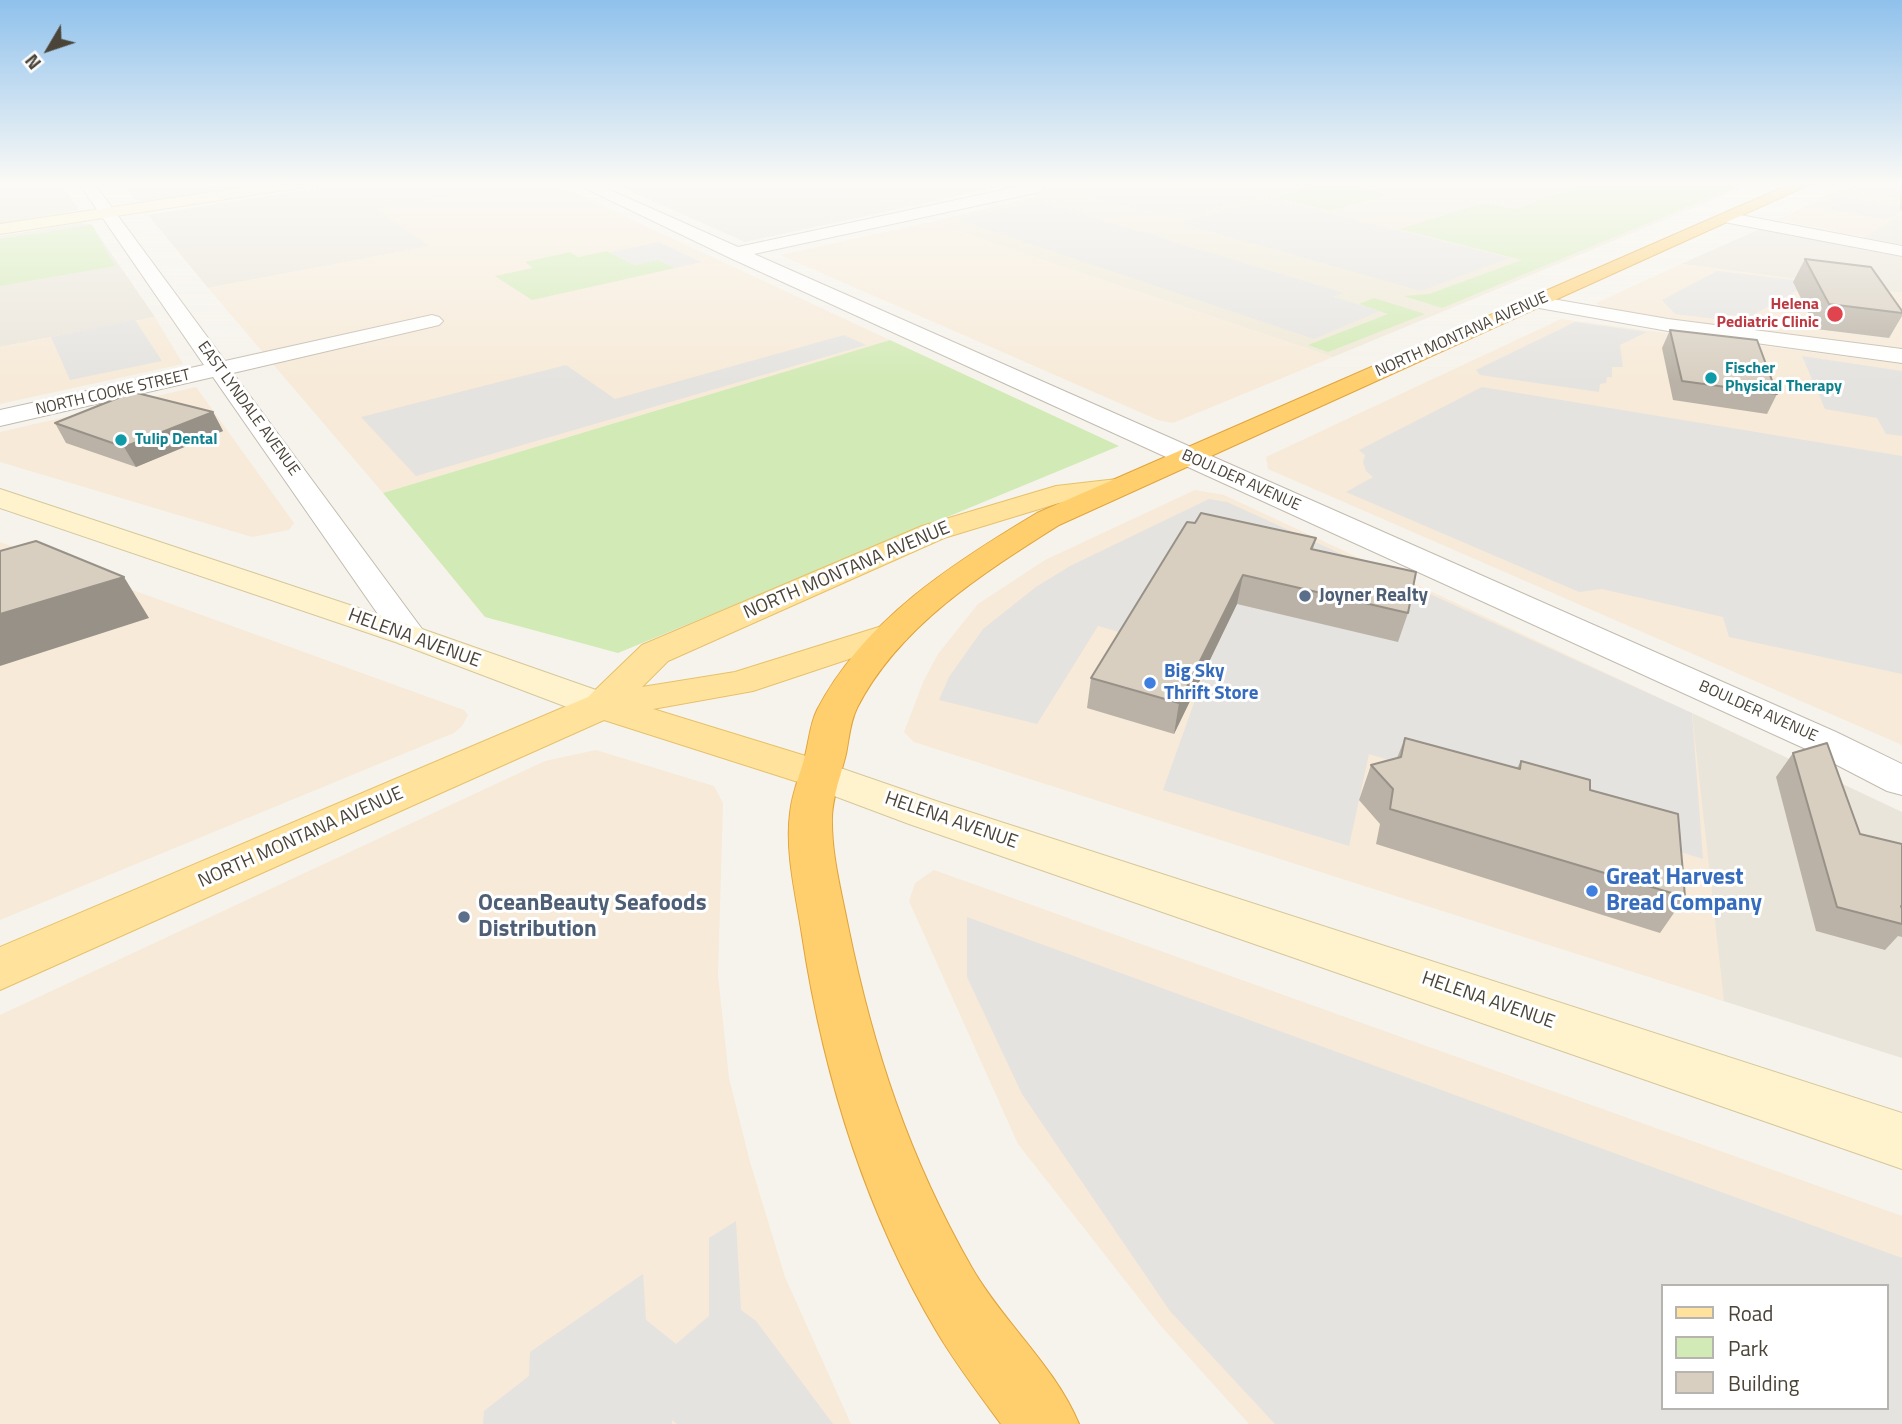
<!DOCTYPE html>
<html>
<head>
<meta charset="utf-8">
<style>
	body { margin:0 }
	#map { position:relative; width:1902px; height:1424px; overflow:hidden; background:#f6f3ec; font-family:"Titillium Web",sans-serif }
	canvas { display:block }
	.legend { position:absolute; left:1661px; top:1284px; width:228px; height:126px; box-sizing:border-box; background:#fff; border:2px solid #b7b4b0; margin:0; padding:9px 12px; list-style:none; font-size:21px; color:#4b4439 }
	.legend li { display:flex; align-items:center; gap:14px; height:35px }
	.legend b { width:35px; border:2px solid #b7b4b0 }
	.north { position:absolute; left:14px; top:14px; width:70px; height:70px; -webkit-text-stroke:5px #fff; paint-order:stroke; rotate:231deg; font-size:19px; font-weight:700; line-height:28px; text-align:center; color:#4b4439 }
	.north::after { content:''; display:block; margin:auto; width:24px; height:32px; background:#4b4439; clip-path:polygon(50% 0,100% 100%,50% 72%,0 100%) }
</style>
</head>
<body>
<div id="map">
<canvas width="1902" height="1424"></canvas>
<ul class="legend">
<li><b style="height:9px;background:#ffe39c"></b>Road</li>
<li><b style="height:19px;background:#d2eab5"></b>Park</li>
<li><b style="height:19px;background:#d8cfc1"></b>Building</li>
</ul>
<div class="north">N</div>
</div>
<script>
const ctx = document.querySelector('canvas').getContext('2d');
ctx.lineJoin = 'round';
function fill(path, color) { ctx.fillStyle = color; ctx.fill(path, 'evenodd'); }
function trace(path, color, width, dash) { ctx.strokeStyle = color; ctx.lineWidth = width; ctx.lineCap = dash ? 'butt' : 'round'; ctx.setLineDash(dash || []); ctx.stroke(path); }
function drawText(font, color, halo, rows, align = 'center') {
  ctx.font = font + ' "Titillium Web",sans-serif'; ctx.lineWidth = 6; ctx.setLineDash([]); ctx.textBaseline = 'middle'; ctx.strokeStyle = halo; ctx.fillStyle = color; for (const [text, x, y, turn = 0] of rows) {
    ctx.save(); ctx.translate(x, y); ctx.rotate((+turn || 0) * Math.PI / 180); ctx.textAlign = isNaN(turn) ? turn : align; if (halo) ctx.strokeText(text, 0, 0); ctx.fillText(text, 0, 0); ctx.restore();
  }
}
fill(new Path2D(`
	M 0,182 L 60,182 L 79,210 L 0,224 Z
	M 121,182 L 282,182 L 146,202 L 136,200 Z
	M 351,182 L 537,182 L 377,209 L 431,246 L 208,288 L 148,215 Z
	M 609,182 L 820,182 L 899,209 L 745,242 Z
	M 1858,182 L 1902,182 L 1902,200 L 1843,190 Z
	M 1902,214 L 1902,245 L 1862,237 Z
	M 81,223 L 91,224 L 155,317 L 0,347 L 0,236 Z
	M 1760,229 L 1902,257 L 1902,293 L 1681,264 Z
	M 1692,713 L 1902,812 L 1902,1058 L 1714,998 Z`), '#eae5da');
fill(new Path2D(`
	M 537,182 L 552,182 L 890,340 L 383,493 L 208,288 L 430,246 L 376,209 Z
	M 1839,189 L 1902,200 L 1902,214 L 1862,237 L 1778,220 Z
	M 930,222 L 1333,357 L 1173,423 L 1158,420 L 780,255 Z
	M 1681,264 L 1902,293 L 1902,349 L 1618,312 L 1603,309 L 1596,303 Z
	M 155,317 L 183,364 L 0,404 L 0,347 Z
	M 1561,319 L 1902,364 L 1902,745 L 1268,469 L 1266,457 Z
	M 196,387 L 294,523 L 289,530 L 252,537 L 0,462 L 0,432 Z
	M 1195,490 L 1224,495 L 1692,713 L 1724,1001 L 914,742 L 904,732 L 924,680 L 938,654 L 978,604 L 1045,560 Z
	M 0,542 L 464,710 L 468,715 L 462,726 L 454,733 L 0,920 Z
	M 596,750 L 714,786 L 723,803 L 718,975 L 729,1078 L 750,1162 L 785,1277 L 851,1424 L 0,1424 L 0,1015 L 545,761 Z
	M 934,870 L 1902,1216 L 1902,1424 L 1249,1424 L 1160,1325 L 1018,1144 L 909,901 L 915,883 ZM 1662,1286 L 1886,1286 L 1886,1408 L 1662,1408 Z`), '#f7ead8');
fill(new Path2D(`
	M 820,182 L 1756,182 L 1333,357 L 930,222 L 1038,196 L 1002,186 L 899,209 Z`), '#efe8d6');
fill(new Path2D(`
	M 1302,182 L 1337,182 L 1389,194 L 1330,211 L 1275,197 L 1308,188 L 1295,184 Z
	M 1593,182 L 1748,182 L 1442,308 L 1404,296 L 1429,294 L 1522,260 L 1400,229 L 1484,203 L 1515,209 Z
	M 92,225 L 115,266 L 0,286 L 0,239 Z
	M 607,251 L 634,265 L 658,260 L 675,268 L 532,300 L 495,276 L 533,268 L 525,262 L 570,252 L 578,257 Z
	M 1374,298 L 1425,314 L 1328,352 L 1308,345 L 1388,314 L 1359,304 Z
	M 890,340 L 1119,446 L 618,653 L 485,617 L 383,493 Z`), '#d2eab5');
fill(new Path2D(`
	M 1114,182 L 1137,183 L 1182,191 L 1217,191 L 1245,188 L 1269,193 L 1197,213 L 1159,209 L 1143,211 L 1071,191 Z
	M 1840,196 L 1902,207 L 1902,211 L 1885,220 L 1828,209 L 1838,205 L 1829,201 Z
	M 1270,199 L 1509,258 L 1421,291 L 1181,223 Z
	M 1039,201 L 1344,293 L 1333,297 L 1380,311 L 1314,339 L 959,220 Z
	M 659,242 L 701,262 L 675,268 L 658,260 L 634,265 L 610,252 Z
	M 1717,271 L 1836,285 L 1803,287 L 1751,316 L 1728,315 L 1715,319 L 1675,314 L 1662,300 Z
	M 135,320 L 162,361 L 70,380 L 51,337 Z
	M 1575,322 L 1647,332 L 1620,345 L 1623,367 L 1612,367 L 1612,377 L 1607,377 L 1606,383 L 1600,384 L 1599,392 L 1480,375 L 1476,370 Z
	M 844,335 L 866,345 L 416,476 L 361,417 L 566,365 L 615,399 Z
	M 1802,356 L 1902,371 L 1902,436 L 1886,434 L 1877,418 L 1825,409 Z
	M 1482,387 L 1902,456 L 1902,674 L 1729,637 L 1723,617 L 1602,589 L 1579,592 L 1346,492 L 1373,477 L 1366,471 L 1363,462 L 1365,455 L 1359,450 Z
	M 1209,499 L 1227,502 L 1692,713 L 1703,859 L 1369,754 L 1349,846 L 1163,790 L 1210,658 L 1098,626 L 1037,724 L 939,700 L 949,677 L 983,629 L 1036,587 L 1070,566 Z
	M 967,917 L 1902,1258 L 1902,1424 L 1275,1424 L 1170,1311 L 1022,1094 L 967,977 ZM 1662,1286 L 1886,1286 L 1886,1408 L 1662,1408 Z
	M 736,1221 L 741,1310 L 756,1321 L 833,1424 L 677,1424 L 672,1420 L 672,1424 L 483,1424 L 484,1411 L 529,1376 L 530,1352 L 643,1274 L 646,1320 L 676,1344 L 709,1316 L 709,1238 Z`), '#e5e3e0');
const street = new Path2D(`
	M 78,182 L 93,182 L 225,361 L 432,315 L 439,317 L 443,321 L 439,325 L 233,373 L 422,629 L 428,636 L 422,643 L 410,647 L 398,643 L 213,377 L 0,426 L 0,410 L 204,365 Z
	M 572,182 L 592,182 L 738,247 L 1035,183 L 1040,185 L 1043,188 L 1040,191 L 1035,193 L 754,254 L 1836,732 L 1902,764 L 1902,795 L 1887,791 L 1808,750 L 728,257 Z
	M 1730,213 L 1902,246 L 1902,256 L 1724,222 L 1722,218 Z
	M 1535,296 L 1668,319 L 1902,349 L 1902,363 L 1668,331 L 1528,306 L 1525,302 L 1528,298 Z`);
const secondary = new Path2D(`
	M 279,182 L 318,182 L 311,186 L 0,234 L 0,224 Z
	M 0,489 L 422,629 L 616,697 L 621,706 L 616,715 L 602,718 L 588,715 L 398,643 L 0,508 Z
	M 820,761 L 939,802 L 1902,1113 L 1902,1169 L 909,824 L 805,785 L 799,775 L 805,765 Z`);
const primary = new Path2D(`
	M 1117,479 L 1127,482 L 1131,488 L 1127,494 L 1059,503 L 944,538 L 668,661 L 642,687 L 735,672 L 882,626 L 894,623 L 906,626 L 911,633 L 906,640 L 753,691 L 653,709 L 835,765 L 841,775 L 835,785 L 820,789 L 604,720 L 0,990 L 0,947 L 588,697 L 642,645 L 922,526 L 1056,486 Z`);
const highway = new Path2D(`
	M 1795,182 L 1815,182 L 1059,525 C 983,573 899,626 857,708 C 850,722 849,739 846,754 C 841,775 833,795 832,816 C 831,853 841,890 848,926 C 873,1049 909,1158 972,1268 C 1003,1322 1055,1366 1079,1424 L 1001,1424 C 979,1394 956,1364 937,1332 C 865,1211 823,1073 802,935 C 796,895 785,853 790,813 C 792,793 800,775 805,756 C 809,741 810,724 817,710 C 864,620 953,563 1037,513 Z`);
trace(street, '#c2bbae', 2);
trace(secondary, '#d6c79b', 2);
trace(primary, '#e6c16a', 2);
trace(highway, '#e0a43c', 2);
fill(street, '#fff');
fill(secondary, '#fff3cd');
fill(primary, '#ffe39c');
fill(highway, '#ffcf6e');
fill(new Path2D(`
	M 1900,182 L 1902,182 L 1902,209 L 1900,211 Z
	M 1805,259 L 1902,313 L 1902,316 L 1889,338 L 1816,329 L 1793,282 Z
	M 1670,330 L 1777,394 L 1767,414 L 1673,400 L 1662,348 Z
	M 213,412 L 223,431 L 136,467 L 66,443 L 55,423 Z
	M 1195,523 L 1316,538 L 1313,549 L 1408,613 L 1398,642 L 1237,604 L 1174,734 L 1087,708 L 1091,678 Z
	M 1405,738 L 1517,768 L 1521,761 L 1590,790 L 1685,897 L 1660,933 L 1376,844 L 1380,824 L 1359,800 L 1371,765 L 1397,758 Z
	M 1793,753 L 1860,834 L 1902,844 L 1902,937 L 1898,936 L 1885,950 L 1816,931 L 1776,777 Z`), '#bab2a6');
fill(new Path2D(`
	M 213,412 L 223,431 L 136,467 L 124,447 Z
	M 1243,575 L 1237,604 L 1174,734 L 1179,703 Z
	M 124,577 L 149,618 L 0,666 L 0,614 Z`), '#979187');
const building = new Path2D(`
	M 1805,259 L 1871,267 L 1902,311 L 1902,313 L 1829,304 Z
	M 1670,330 L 1757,340 L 1777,394 L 1682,381 Z
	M 133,392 L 213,412 L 124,447 L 55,423 Z
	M 1201,513 L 1316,538 L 1311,549 L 1416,572 L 1408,613 L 1243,575 L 1179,703 L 1091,678 L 1187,522 L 1195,523 Z
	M 36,541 L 124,577 L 0,614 L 0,551 Z
	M 1405,738 L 1520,769 L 1521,761 L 1590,780 L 1590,790 L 1678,814 L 1685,897 L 1390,809 L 1393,789 L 1371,765 L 1401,757 Z
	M 1827,743 L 1860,834 L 1902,844 L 1902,906 L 1901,906 L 1902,909 L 1902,924 L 1837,907 L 1793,753 Z`);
fill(building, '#d8cfc1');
trace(building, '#979187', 2);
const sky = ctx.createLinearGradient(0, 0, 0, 382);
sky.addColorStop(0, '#8fc1ec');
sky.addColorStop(0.48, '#fbfaf6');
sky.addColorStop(1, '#fbfaf600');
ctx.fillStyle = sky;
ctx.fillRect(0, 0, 1902, 382);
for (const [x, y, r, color] of [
	[1835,314,9,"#e0444e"],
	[1711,378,7,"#0f9aa8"],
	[121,440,7,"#0f9aa8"],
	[1305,596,7,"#5c6f8a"],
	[1150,683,7,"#3f7fe0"],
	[1592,891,7,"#3f7fe0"],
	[464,917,7,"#5c6f8a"]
]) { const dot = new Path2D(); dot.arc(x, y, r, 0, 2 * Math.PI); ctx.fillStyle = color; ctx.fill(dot); trace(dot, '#fff', 2.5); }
drawText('bold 16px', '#be3a42', '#fff', [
	["Helena",1819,305],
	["Pediatric Clinic",1819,323]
], 'right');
drawText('16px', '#4b4439', '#fff', [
	["NORTH MONTANA AVENUE",1462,335,-24],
	["NORTH COOKE STREET",113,393,-13],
	["EAST LYNDALE AVENUE",248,409,54],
	["BOULDER AVENUE",1241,481,24],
	["BOULDER AVENUE",1758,712,24]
]);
drawText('bold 16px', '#0d838f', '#fff', [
	["Fischer",1725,369],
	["Physical Therapy",1725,387],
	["Tulip Dental",135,440]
], 'left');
drawText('19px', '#4b4439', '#fff', [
	["NORTH MONTANA AVENUE",847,571,-23],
	["HELENA AVENUE",414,639,20],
	["HELENA AVENUE",951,821,19],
	["NORTH MONTANA AVENUE",301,838,-24],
	["HELENA AVENUE",1488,1001,19]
]);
drawText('bold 19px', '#4e5e75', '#fff', [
	["Joyner Realty",1319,596]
], 'left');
drawText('bold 19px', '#366cbe', '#fff', [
	["Big Sky",1164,672],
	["Thrift Store",1164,694]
], 'left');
drawText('bold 23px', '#366cbe', '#fff', [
	["Great Harvest",1606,878],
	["Bread Company",1606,904]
], 'left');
drawText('bold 23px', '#4e5e75', '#fff', [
	["OceanBeauty Seafoods",478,904],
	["Distribution",478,930]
], 'left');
</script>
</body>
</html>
